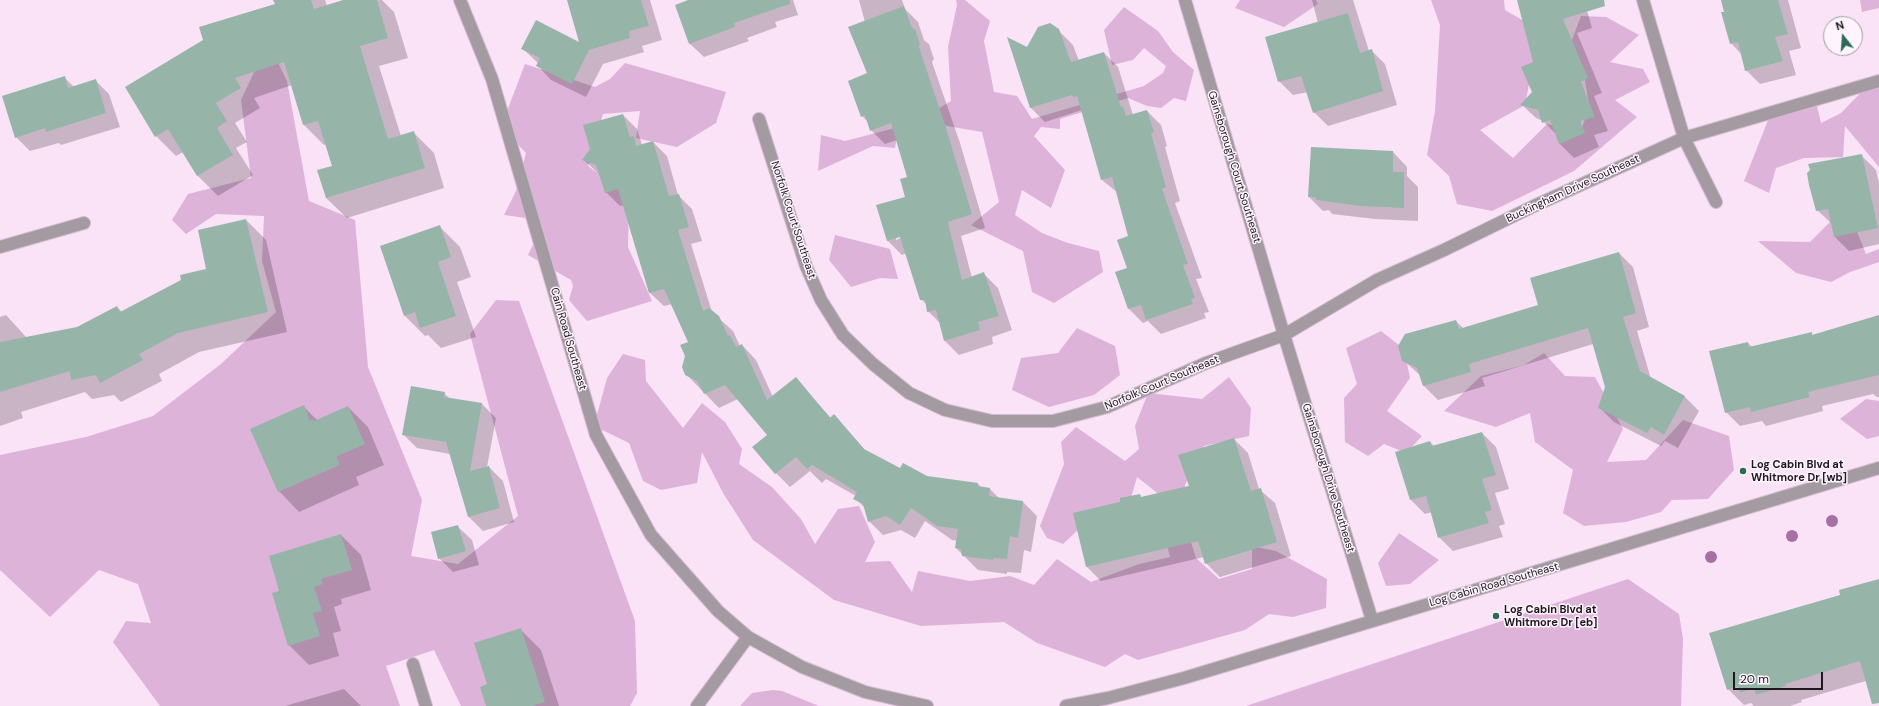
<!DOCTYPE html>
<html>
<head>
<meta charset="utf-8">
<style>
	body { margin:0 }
	#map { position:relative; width:1879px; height:706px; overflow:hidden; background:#fae2f7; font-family:"DM Sans",sans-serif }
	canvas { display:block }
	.north { position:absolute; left:1823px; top:16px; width:40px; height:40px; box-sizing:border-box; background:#fef4fd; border:1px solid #a59ca4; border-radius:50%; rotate:343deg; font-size:11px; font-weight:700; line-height:16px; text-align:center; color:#1f171e }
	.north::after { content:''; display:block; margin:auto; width:14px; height:18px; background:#2d6a55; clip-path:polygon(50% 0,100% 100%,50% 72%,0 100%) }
	.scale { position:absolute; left:1733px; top:672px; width:90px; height:18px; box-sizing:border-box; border:2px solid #1f171e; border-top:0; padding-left:5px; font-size:12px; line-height:14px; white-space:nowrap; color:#1f171e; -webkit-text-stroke:3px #fef4fd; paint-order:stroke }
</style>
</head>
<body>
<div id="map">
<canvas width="1879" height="706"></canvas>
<div class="north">N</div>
<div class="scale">20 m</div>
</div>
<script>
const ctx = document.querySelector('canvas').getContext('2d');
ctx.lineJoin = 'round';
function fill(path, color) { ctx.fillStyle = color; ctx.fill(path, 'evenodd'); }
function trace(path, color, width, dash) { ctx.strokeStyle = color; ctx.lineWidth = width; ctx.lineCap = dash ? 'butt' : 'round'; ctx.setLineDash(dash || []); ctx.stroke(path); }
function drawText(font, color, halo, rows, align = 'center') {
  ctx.font = font + ' "DM Sans",sans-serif'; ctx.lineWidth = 3; ctx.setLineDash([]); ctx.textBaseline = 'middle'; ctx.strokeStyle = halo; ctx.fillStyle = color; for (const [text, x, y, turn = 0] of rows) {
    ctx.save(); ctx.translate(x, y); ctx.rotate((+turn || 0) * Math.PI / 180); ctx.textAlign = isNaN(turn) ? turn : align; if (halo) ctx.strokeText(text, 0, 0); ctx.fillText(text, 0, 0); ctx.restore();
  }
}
fill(new Path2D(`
	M 956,0 L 965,0 L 990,21 L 984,41 L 994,92 L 1017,96 L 1032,119 L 1144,86 L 1163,73 L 1166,66 L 1144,48 L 1133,60 L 1112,65 L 1104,30 L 1124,7 L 1158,31 L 1173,52 L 1194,70 L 1186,101 L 1174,98 L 1161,108 L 1147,106 L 1128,98 L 1060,119 L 1060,129 L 1041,127 L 1034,136 L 1065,170 L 1051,208 L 1022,190 L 1015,215 L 1042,233 L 1068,243 L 1099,251 L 1103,272 L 1054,303 L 1032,292 L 1023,251 L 971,225 L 999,202 L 982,132 L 918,121 L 951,101 L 948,47 L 957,5 Z
	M 1240,0 L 1316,0 L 1318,4 L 1284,27 L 1235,8 Z
	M 1431,0 L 1504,0 L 1505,10 L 1560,42 L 1532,69 L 1525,105 L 1480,130 L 1513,158 L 1547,124 L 1581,132 L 1589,105 L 1583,69 L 1570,45 L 1581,16 L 1606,17 L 1639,35 L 1610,62 L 1643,69 L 1650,82 L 1615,100 L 1637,117 L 1574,171 L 1492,211 L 1457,204 L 1449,176 L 1427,155 L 1435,111 L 1440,25 Z
	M 1860,0 L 1879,0 L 1879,8 L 1862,12 Z
	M 268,42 L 287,81 L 309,201 L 355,220 L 368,367 L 422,500 L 411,556 L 458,564 L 518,516 L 470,334 L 496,300 L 519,301 L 635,621 L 637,693 L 630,706 L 461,706 L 434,650 L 386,666 L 400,706 L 160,706 L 113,642 L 126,621 L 151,623 L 138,584 L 99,570 L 50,617 L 0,570 L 0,455 L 86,437 L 153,416 L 221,364 L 276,312 L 262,261 L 264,216 L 216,214 L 186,234 L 172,220 L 188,194 L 251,178 L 241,100 Z
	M 625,63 L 726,92 L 716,123 L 677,147 L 636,138 L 640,111 L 603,114 L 588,166 L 629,196 L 628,247 L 652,301 L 587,321 L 569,300 L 573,286 L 571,280 L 528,255 L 537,236 L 533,219 L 504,215 L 516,191 L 526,153 L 501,127 L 525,64 L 595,87 L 610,79 Z
	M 1879,74 L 1879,167 L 1845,126 L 1843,157 L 1804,158 L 1776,168 L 1769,193 L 1744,181 L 1774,105 L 1814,94 L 1821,123 L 1841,113 Z
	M 899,127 L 895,148 L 873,146 L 818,171 L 821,135 L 845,141 Z
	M 1833,219 L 1856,229 L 1866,254 L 1879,249 L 1879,262 L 1850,272 L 1831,282 L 1796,273 L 1758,241 L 1810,242 Z
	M 835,235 L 890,249 L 898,279 L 880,278 L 851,287 L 829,260 Z
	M 1077,328 L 1115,346 L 1120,375 L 1094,395 L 1049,407 L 1012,390 L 1021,358 L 1058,353 Z
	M 1381,331 L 1404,349 L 1410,378 L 1387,411 L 1422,436 L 1406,453 L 1384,444 L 1368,456 L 1345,442 L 1344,398 L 1357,384 L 1346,348 Z
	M 1544,353 L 1565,376 L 1595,377 L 1623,429 L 1607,462 L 1646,460 L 1683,420 L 1729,436 L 1734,470 L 1708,499 L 1672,500 L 1661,512 L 1626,522 L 1584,526 L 1563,513 L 1573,470 L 1535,442 L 1530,413 L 1496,427 L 1444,411 L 1481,376 L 1524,365 Z
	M 623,354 L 645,360 L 646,381 L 683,428 L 702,403 L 725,422 L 742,449 L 739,464 L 772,487 L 801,519 L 815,544 L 838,509 L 859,506 L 875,542 L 865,562 L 890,561 L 912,592 L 918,571 L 970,581 L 1010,576 L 1034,585 L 1057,559 L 1091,582 L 1139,564 L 1170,557 L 1164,533 L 1170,503 L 1137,477 L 1127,512 L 1078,530 L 1063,544 L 1047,538 L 1040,526 L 1064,464 L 1061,442 L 1076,427 L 1125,461 L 1139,449 L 1135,426 L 1148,393 L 1202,399 L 1229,377 L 1251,408 L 1249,436 L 1204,446 L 1185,485 L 1189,536 L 1196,558 L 1219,579 L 1252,569 L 1252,546 L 1276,551 L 1327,579 L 1326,608 L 1293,617 L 1269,614 L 1245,630 L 1138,660 L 1125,654 L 1105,667 L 1037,643 L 1004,622 L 921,626 L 834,600 L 753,540 L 723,493 L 702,452 L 697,483 L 661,490 L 643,481 L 629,443 L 594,426 L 607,378 Z
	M 1866,399 L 1879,401 L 1879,436 L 1867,439 L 1840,419 Z
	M 1399,533 L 1439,560 L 1410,584 L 1386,586 L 1378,563 Z
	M 1628,579 L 1679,614 L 1683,639 L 1681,706 L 1246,706 Z
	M 773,690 L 782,691 L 819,706 L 740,706 L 752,693 Z`), '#deb3d9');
fill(new Path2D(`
	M 274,0 L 325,0 L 327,6 L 347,0 L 382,0 L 394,12 L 408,58 L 379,66 L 401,136 L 413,132 L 434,153 L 444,188 L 347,218 L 326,198 L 333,166 L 326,144 L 324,145 L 304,125 L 292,85 L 254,98 L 260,108 L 235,123 L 247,142 L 236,148 L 253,175 L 218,196 L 198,176 L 183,152 L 176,156 L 156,136 L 276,5 Z
	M 568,0 L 650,0 L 662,40 L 642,46 L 644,52 L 603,64 L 586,97 L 551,80 L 537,65 L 538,63 L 522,48 L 581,43 Z
	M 691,0 L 793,0 L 798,15 L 775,22 L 777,27 L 747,38 L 749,41 L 704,57 L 689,43 Z
	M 859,0 L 902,0 L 905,9 L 918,22 L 924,40 L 929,44 L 934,59 L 932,62 L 960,143 L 985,228 L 961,236 L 972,278 L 984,274 L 998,288 L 1012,330 L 992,337 L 993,344 L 959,355 L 945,341 L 941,324 L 928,311 L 927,305 L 921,299 L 907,253 L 902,255 L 888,241 L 878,206 L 907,198 L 909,178 L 897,140 L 885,144 L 871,130 L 869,123 L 862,116 L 868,74 L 865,22 ZM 905,235 L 905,236 L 896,240 L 896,238 Z
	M 1312,0 L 1353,0 L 1369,51 L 1371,50 L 1385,64 L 1397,105 L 1328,126 L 1314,112 L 1308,92 L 1293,95 L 1279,81 L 1318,23 Z
	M 1518,0 L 1584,0 L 1592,28 L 1577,33 L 1602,93 L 1594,96 L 1608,131 L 1594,135 L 1599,147 L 1574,158 L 1560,144 L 1558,136 L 1543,121 L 1536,118 L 1522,105 L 1533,93 L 1535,63 Z
	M 1722,0 L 1788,0 L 1801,48 L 1789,51 L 1796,75 L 1760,84 L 1746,70 L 1742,55 L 1731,43 Z
	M 1058,30 L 1073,45 L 1079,61 L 1104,53 L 1118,67 L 1133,115 L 1147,111 L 1161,125 L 1167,146 L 1165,147 L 1180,201 L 1175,203 L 1202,278 L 1196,279 L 1209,312 L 1204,313 L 1206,318 L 1161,334 L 1148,321 L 1143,323 L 1129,309 L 1129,236 L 1118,193 L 1102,180 L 1082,110 L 1045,122 L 1031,108 L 1009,39 L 1028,48 Z
	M 65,78 L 74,87 L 95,80 L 109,94 L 120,127 L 61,145 L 59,143 L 30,151 L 16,137 Z
	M 623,115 L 637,129 L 642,145 L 653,142 L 667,156 L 678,195 L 692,209 L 702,241 L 691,244 L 712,312 L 733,331 L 740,346 L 742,345 L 756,360 L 773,397 L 796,379 L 831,418 L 834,416 L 867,452 L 900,469 L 927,477 L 978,484 L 981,487 L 990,489 L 1000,499 L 1023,502 L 1037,516 L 1031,552 L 1024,550 L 1021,573 L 1007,572 L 1007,574 L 978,570 L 956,548 L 958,541 L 952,540 L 925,521 L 915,538 L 901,530 L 883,535 L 869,521 L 866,509 L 855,498 L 856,496 L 826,479 L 822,483 L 810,471 L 790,487 L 776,473 L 769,435 L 738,399 L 719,408 L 686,374 L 689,343 L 672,304 L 664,306 L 649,292 L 624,205 L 620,206 L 606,192 L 600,175 L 584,160 Z
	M 1312,148 L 1393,152 L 1407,167 L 1407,176 L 1418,187 L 1418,221 L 1375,219 L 1332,214 L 1329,210 L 1323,211 L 1309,197 Z
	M 1862,156 L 1876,170 L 1879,183 L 1879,244 L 1849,251 L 1835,237 L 1832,224 L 1817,210 Z
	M 246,220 L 266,240 L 287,332 L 199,352 L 159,374 L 162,381 L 121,402 L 114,395 L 92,399 L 85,392 L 21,412 L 23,418 L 0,426 L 0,317 L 6,315 L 27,338 L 77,328 L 117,307 L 122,312 L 208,270 L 199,231 Z
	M 440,227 L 460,247 L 471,277 L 457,282 L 476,337 L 441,348 L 428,335 L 425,336 L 405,316 Z
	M 1619,253 L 1633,267 L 1649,327 L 1637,331 L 1651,379 L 1685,397 L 1699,411 L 1678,448 L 1665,441 L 1661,446 L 1614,422 L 1599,407 L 1606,387 L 1593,344 L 1482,378 L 1485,386 L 1438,400 L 1424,386 L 1421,376 L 1403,360 L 1456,321 L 1464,329 L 1540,306 Z
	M 1879,316 L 1879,397 L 1877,397 L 1873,394 L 1822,406 L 1823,411 L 1766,426 L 1762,421 L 1740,426 L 1726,412 L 1748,343 L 1752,347 L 1811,333 L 1814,336 Z
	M 444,393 L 450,399 L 482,404 L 496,418 L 487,467 L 489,467 L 503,481 L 514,522 L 483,531 L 469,517 L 450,454 L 417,448 L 403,434 Z
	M 303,406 L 318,421 L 348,407 L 368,427 L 384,465 L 356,477 L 359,485 L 299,512 L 279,491 Z
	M 1482,433 L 1496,447 L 1509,489 L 1495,493 L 1505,524 L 1499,526 L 1503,537 L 1453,551 L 1439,537 L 1432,512 L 1425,514 L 1411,500 L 1430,442 L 1435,447 Z
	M 1234,439 L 1248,453 L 1259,489 L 1275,503 L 1291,556 L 1220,577 L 1206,563 L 1204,557 L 1101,581 L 1087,567 L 1074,513 L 1190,486 Z
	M 457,526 L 472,540 L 479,565 L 453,572 L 439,558 Z
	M 341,535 L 361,555 L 371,590 L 341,599 L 342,604 L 334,607 L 341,631 L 333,633 L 339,656 L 309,665 L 289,645 L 280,591 Z
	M 1879,580 L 1879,677 L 1801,700 L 1802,702 L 1790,706 L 1754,706 L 1751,703 L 1744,705 L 1728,689 L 1842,595 Z
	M 521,630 L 541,650 L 559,706 L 487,706 L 489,685 Z
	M 344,689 L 361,706 L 285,706 Z`), '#0003');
fill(new Path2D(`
	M 273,0 L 311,0 L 314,9 L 343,0 L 377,0 L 388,38 L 360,46 L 388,139 L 414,131 L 425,168 L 326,198 L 317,170 L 332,166 L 318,121 L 303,125 L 284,62 L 235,78 L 241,88 L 216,103 L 227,121 L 217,128 L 233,155 L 197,176 L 168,129 L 155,137 L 125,87 L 203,40 L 199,27 L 275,4 Z
	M 567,0 L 641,0 L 649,26 L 629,31 L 630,38 L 589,50 L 572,84 L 536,66 L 540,58 L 521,49 L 536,20 L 579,42 Z
	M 688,0 L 790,0 L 790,4 L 734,23 L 735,27 L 689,44 L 675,5 Z
	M 1517,0 L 1604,0 L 1605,6 L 1563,19 L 1588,78 L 1581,82 L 1595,117 L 1580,121 L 1585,133 L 1559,144 L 1550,120 L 1542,123 L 1538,110 L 1520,105 L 1532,92 L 1521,67 L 1533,62 Z
	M 1721,0 L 1778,0 L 1788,34 L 1775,37 L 1783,61 L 1745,71 L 1738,42 L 1730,44 L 1721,12 L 1724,12 Z
	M 904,6 L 912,28 L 915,29 L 920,44 L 919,47 L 946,128 L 972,214 L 948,222 L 962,280 L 984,272 L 999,316 L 978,322 L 980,330 L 944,341 L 936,310 L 927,312 L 925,300 L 920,300 L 900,237 L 887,241 L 876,205 L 905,197 L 900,179 L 907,177 L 891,123 L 870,131 L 865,115 L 861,117 L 848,81 L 867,73 L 848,27 Z
	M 1348,13 L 1360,53 L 1372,49 L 1383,91 L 1313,113 L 1301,76 L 1278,82 L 1265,37 Z
	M 1050,23 L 1059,29 L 1071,62 L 1104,52 L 1121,107 L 1123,106 L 1126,116 L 1147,110 L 1154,132 L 1151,133 L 1166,187 L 1162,189 L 1188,264 L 1183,265 L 1195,298 L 1191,299 L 1193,304 L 1146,320 L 1141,305 L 1128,309 L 1115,272 L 1127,268 L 1117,240 L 1128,236 L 1112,177 L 1101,180 L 1077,96 L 1073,97 L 1072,95 L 1030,108 L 1007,37 L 1027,47 L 1038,27 Z
	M 65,76 L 68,88 L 96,79 L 106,113 L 46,132 L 45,128 L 15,138 L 2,96 Z
	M 623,114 L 630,137 L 634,136 L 636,146 L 653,141 L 669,196 L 679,194 L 689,227 L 678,230 L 703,311 L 709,308 L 719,316 L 728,336 L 730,335 L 736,347 L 742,344 L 767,400 L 796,377 L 830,418 L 834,414 L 864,449 L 900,468 L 903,463 L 927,476 L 978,483 L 978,486 L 990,488 L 989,496 L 1023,501 L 1018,538 L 1010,536 L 1007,559 L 994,558 L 993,560 L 962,556 L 961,549 L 955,548 L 958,529 L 937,526 L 911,508 L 900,525 L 886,516 L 868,522 L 863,504 L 853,499 L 857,492 L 812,465 L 807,469 L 796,457 L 775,474 L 752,447 L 767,435 L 725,385 L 704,394 L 697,381 L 685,375 L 682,367 L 685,356 L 680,345 L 688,342 L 664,289 L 649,293 L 618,189 L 605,193 L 596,165 L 582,160 L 590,149 L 583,125 Z
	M 1311,147 L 1393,151 L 1393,172 L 1404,172 L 1404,208 L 1360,206 L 1317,200 L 1315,197 L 1308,197 Z
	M 1862,154 L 1878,228 L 1834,237 L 1828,209 L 1816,211 L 1809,185 L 1807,173 L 1810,170 L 1808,164 Z
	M 246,219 L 268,312 L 178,333 L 139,354 L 143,360 L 100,383 L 96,375 L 71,380 L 70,371 L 0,392 L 0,342 L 77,327 L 117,306 L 120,312 L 181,280 L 180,275 L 206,269 L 198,230 Z
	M 440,225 L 451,257 L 438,262 L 456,316 L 420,328 L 415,312 L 404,316 L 380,246 Z
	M 1619,252 L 1636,313 L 1623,317 L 1640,371 L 1685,396 L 1664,435 L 1651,427 L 1647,433 L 1598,408 L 1605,387 L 1588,328 L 1469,364 L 1471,372 L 1423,386 L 1417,368 L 1402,361 L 1398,346 L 1405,334 L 1456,320 L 1459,329 L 1538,305 L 1530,278 Z
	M 1879,315 L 1879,375 L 1808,392 L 1810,397 L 1751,412 L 1750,407 L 1725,413 L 1709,351 L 1748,342 L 1749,347 L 1812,332 L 1812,335 Z
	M 411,386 L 445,392 L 444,397 L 482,403 L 470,471 L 489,466 L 500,508 L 468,517 L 446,442 L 402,435 Z
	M 304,405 L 310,421 L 313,419 L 314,421 L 348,406 L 365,444 L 336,457 L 340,465 L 278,492 L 250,429 Z
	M 1482,432 L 1496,475 L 1482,479 L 1492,510 L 1485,512 L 1489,523 L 1438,538 L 1426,496 L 1410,500 L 1395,452 L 1430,441 L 1432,446 Z
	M 1234,438 L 1251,491 L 1261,488 L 1277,542 L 1205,564 L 1198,541 L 1086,567 L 1073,513 L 1120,502 L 1120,498 L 1140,494 L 1141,497 L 1189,486 L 1178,455 Z
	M 458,525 L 466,551 L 438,559 L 431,532 Z
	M 341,534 L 352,570 L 321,579 L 323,584 L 314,587 L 322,611 L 313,613 L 320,636 L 288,646 L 272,593 L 279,591 L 269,556 Z
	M 1879,579 L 1879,703 L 1872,704 L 1860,661 L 1785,684 L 1786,686 L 1756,695 L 1754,688 L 1740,693 L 1738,686 L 1727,690 L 1709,633 L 1840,595 L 1839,590 Z
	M 521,628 L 545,702 L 532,706 L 486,706 L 480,687 L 487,684 L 474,643 Z`), '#96b5a8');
const minor = new Path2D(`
	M 460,0 L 492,79 L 596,435 L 651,535 L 718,611 L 748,637 L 802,667 L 865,692 L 927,706
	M 1185,0 L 1284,335 L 1372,620
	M 1643,0 L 1684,138 L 1716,202
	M 759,119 L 806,266 L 821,300 L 843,335 L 873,364 L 909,393 L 945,410 L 992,421 L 1053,421 L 1107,407 L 1206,363 L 1284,335 L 1377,280 L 1444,250 L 1534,206 L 1684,138 L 1879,81
	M 0,247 L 84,223
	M 413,664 L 426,706
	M 697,706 L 748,637
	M 1066,706 L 1108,698 L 1184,678 L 1879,468`);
trace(minor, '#d3bdd0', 14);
trace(minor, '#a49aa2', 12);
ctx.fillStyle = '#a670a3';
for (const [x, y] of [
	[1832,521],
	[1792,536],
	[1711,557]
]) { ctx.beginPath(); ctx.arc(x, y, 6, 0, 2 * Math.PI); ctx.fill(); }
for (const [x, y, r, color] of [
	[1743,471,4,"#2d6a55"],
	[1496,616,4,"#2d6a55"]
]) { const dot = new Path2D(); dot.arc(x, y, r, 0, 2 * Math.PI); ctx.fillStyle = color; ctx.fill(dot); trace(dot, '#fef4fd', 1.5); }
drawText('11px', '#1f171e', '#fef4fd', [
	["Gainsborough Court Southeast",1234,167,73],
	["Buckingham Drive Southeast",1573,189,-25],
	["Norfolk Court Southeast",793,220,72],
	["Cain Road Southeast",568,339,74],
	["Norfolk Court Southeast",1162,383,-23],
	["Gainsborough Drive Southeast",1328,478,73],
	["Log Cabin Road Southeast",1494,585,-16]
]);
drawText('bold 11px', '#1f171e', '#fef4fd', [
	["Log Cabin Blvd at",1751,465],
	["Whitmore Dr [wb]",1751,478],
	["Log Cabin Blvd at",1504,610],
	["Whitmore Dr [eb]",1504,623]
], 'left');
</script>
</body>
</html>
